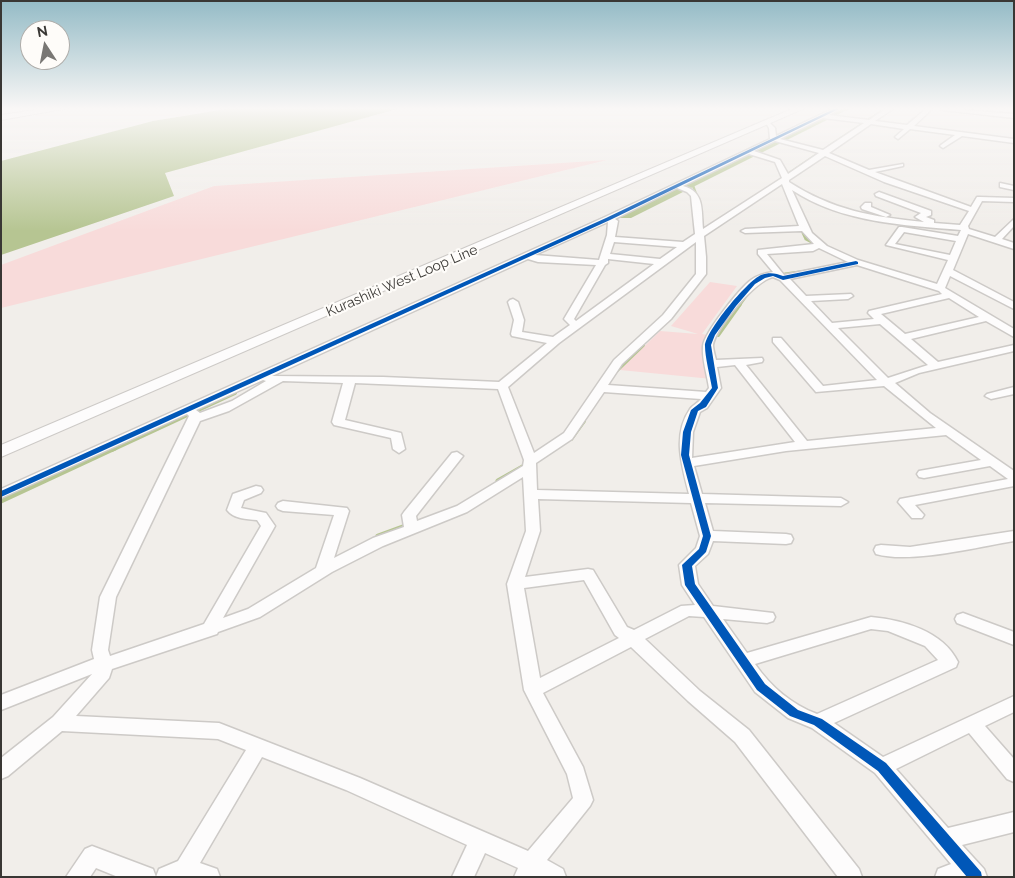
<!DOCTYPE html>
<html>
<head>
<meta charset="utf-8">
<style>
	body { margin:0 }
	#map { position:relative; width:1015px; height:878px; overflow:hidden; background:#f1eeea; font-family:Raleway,sans-serif }
	canvas { display:block }
	.frame { position:absolute; inset:0; border:2px solid #393734; pointer-events:none }
	.north { position:absolute; left:20px; top:20px; width:50px; height:50px; box-sizing:border-box; background:#fefcf9; border:1px solid #afadaa; border-radius:50%; rotate:349deg; font-size:14px; font-weight:700; line-height:20px; text-align:center; color:#393734 }
	.north::after { content:''; display:block; margin:auto; width:18px; height:22px; background:#797774; clip-path:polygon(50% 0,100% 100%,50% 72%,0 100%) }
</style>
</head>
<body>
<div id="map">
<canvas width="1015" height="878"></canvas>
<div class="frame"></div>
<div class="north">N</div>
</div>
<script>
const ctx = document.querySelector('canvas').getContext('2d');
ctx.lineJoin = 'round';
function fill(path, color) { ctx.fillStyle = color; ctx.fill(path, 'evenodd'); }
function trace(path, color, width, dash) { ctx.strokeStyle = color; ctx.lineWidth = width; ctx.lineCap = dash ? 'butt' : 'round'; ctx.setLineDash(dash || []); ctx.stroke(path); }
function drawText(font, color, halo, rows, align = 'center') {
  ctx.font = font + ' Raleway,sans-serif'; ctx.lineWidth = 4.5; ctx.setLineDash([]); ctx.textBaseline = 'middle'; ctx.strokeStyle = halo; ctx.fillStyle = color; for (const [text, x, y, turn = 0] of rows) {
    ctx.save(); ctx.translate(x, y); ctx.rotate((+turn || 0) * Math.PI / 180); ctx.textAlign = isNaN(turn) ? turn : align; if (halo) ctx.strokeText(text, 0, 0); ctx.fillText(text, 0, 0); ctx.restore();
  }
}
fill(new Path2D(`
	M 607,160 L 1,308 L 1,265 L 214,186 Z
	M 710,282 L 737,286 L 702,334 L 713,336 L 712,379 L 620,370 L 660,331 L 698,334 L 671,326 Z`), '#f8dbda');
fill(new Path2D(`
	M 232,108 L 401,108 L 165,173 L 174,196 L 1,255 L 1,161 L 153,121 Z`), '#b6c592');
trace(new Path2D(`
	M 829,146 L 886,108
	M 788,174 L 823,150
	M 692,183 L 696,194`), '#b6c592', 2.5);
trace(new Path2D(`
	M 695,193 L 697,198
	M 800,226 L 806,239 L 817,245
	M 785,274 L 807,271
	M 739,306 L 749,292`), '#b6c592', 3);
trace(new Path2D(`
	M 718,335 L 740,304
	M 616,371 L 643,345
	M 571,439 L 584,421
	M 112,450 L 235,393`), '#b6c592', 4);
trace(new Path2D(`
	M 498,481 L 528,464
	M 1,501 L 115,448
	M 378,536 L 408,525`), '#b6c592', 5);
fill(new Path2D(`
	M 835,108 L 851,108 L 631,218 L 619,218 L 617,214 L 619,210 Z`), '#b6c592');
const street = new Path2D(`
	M 834,108 L 842,108 L 829,115 L 869,120 L 887,108 L 894,108 L 875,121 L 907,125 L 927,108 L 933,108 L 914,126 L 1014,139 L 1014,143 L 962,136 L 943,148 L 940,146 L 941,145 L 955,135 L 910,129 L 898,139 L 895,137 L 904,129 L 871,124 L 829,153 L 869,170 L 903,164 L 903,166 L 875,172 L 971,207 L 977,197 L 980,197 L 1014,198 L 1014,202 L 982,201 L 968,226 L 969,229 L 995,237 L 1014,219 L 1014,226 L 1002,239 L 1014,243 L 1014,249 L 968,234 L 953,270 L 1014,302 L 1014,309 L 950,276 L 945,288 L 1014,329 L 1014,337 L 986,321 L 911,339 L 938,362 L 1014,345 L 1014,351 L 919,373 L 895,383 L 930,413 L 1014,471 L 1014,486 L 915,505 L 924,515 L 922,518 L 912,518 L 898,502 L 900,499 L 1008,479 L 990,466 L 924,478 L 919,477 L 917,474 L 919,471 L 981,460 L 946,435 L 786,451 L 694,466 L 702,494 L 841,498 L 848,502 L 841,506 L 705,503 L 713,531 L 786,534 L 791,535 L 793,539 L 791,543 L 786,544 L 713,541 L 708,554 L 695,566 L 698,584 L 713,606 L 773,613 L 775,617 L 773,621 L 767,623 L 723,619 L 747,653 L 871,617 C 903,620 943,631 958,662 L 956,667 L 834,723 L 883,757 L 1014,696 L 1014,712 L 985,726 L 1014,759 L 1014,782 L 1007,779 L 969,733 L 896,769 L 948,828 L 1014,812 L 1014,832 L 962,845 L 984,869 L 987,877 L 935,877 L 938,869 L 951,864 L 875,773 L 812,728 L 788,718 L 755,692 L 704,617 L 689,616 L 645,639 L 700,691 L 749,730 L 859,869 L 862,877 L 838,877 L 735,742 L 688,701 L 631,647 L 543,693 L 583,767 L 593,800 L 590,806 L 547,860 L 563,869 L 566,877 L 514,877 L 518,868 L 485,853 L 474,877 L 452,877 L 467,845 L 346,790 L 262,757 L 200,863 L 217,869 L 220,877 L 156,877 L 159,869 L 178,861 L 246,750 L 218,739 L 62,731 L 8,776 L 1,779 L 1,758 L 53,717 L 92,674 L 1,710 L 1,695 L 94,659 L 92,650 L 100,597 L 189,416 L 187,414 L 1,498 L 1,489 L 605,217 L 770,139 L 769,128 L 766,123 L 770,123 L 775,128 L 776,136 ZM 823,118 L 864,123 L 823,150 L 780,139 ZM 775,141 L 819,153 L 788,174 L 780,160 L 754,151 ZM 749,154 L 775,162 L 782,178 L 703,229 C 701,210 705,192 683,186 ZM 825,156 L 884,182 L 969,211 L 960,225 L 934,223 L 934,220 L 926,217 L 931,215 L 931,211 L 879,192 L 875,194 L 876,196 L 921,213 L 915,217 L 924,222 C 873,217 832,210 789,182 L 789,180 ZM 782,184 L 799,226 L 745,229 L 741,231 L 745,233 L 802,231 L 814,244 L 758,250 L 758,254 L 773,272 C 765,273 758,275 751,280 C 740,288 704,333 703,346 C 702,360 707,374 709,388 L 706,392 L 608,385 L 622,364 L 671,319 L 706,274 L 706,257 L 704,236 ZM 677,188 L 687,192 L 691,196 L 695,234 L 683,242 L 615,237 L 618,221 L 615,219 ZM 792,190 C 842,223 903,225 961,230 L 958,236 L 902,227 L 899,227 L 886,245 L 948,260 L 937,284 L 858,260 L 827,246 L 812,233 ZM 608,222 L 607,235 L 599,260 L 535,255 ZM 904,232 L 956,241 L 950,255 L 895,244 ZM 614,242 L 677,247 L 660,259 L 610,254 ZM 696,242 L 696,274 L 663,315 L 614,360 L 564,433 L 534,453 L 508,387 L 559,343 ZM 819,248 L 848,262 L 784,275 L 767,254 L 813,251 ZM 528,259 L 538,262 L 596,265 L 564,319 L 570,325 L 553,337 L 522,332 L 524,320 L 518,302 L 513,299 L 510,300 L 508,302 L 514,320 L 511,334 L 512,336 L 547,343 L 499,382 L 383,377 L 272,376 ZM 608,259 L 654,264 L 576,321 L 574,319 L 605,265 L 608,263 ZM 857,265 L 939,291 L 942,294 L 869,311 L 868,313 L 874,319 L 832,323 L 811,301 L 848,299 L 853,296 L 851,294 L 806,296 L 790,279 ZM 773,277 L 780,280 L 877,380 L 823,386 L 781,338 L 773,338 L 773,342 L 816,392 L 884,386 L 936,428 L 807,441 L 746,365 L 762,362 L 763,360 L 762,358 L 716,360 C 715,356 713,349 713,345 C 716,327 755,281 773,277 ZM 949,298 L 979,317 L 905,334 L 881,314 ZM 880,324 L 928,365 L 888,378 L 838,328 ZM 735,365 L 795,442 L 692,458 L 693,432 L 700,412 L 707,408 L 721,388 L 717,367 ZM 263,380 L 266,381 L 232,401 L 200,413 L 196,410 ZM 283,381 L 343,383 L 332,422 L 334,425 L 391,438 L 393,449 L 399,453 L 405,449 L 401,433 L 345,420 L 355,383 L 498,389 L 524,460 L 523,466 L 457,506 L 417,521 L 416,516 L 463,456 L 457,452 L 452,453 L 404,512 L 402,515 L 404,527 L 373,538 L 334,558 L 349,511 L 347,508 L 283,501 L 278,503 L 276,506 L 278,509 L 283,511 L 334,515 L 316,568 L 248,609 L 223,618 L 275,526 L 266,513 L 241,508 L 244,500 L 261,493 L 263,490 L 261,487 L 256,486 L 233,494 L 227,510 C 234,519 246,519 257,520 L 261,526 L 204,624 L 110,656 L 108,650 L 116,597 L 200,421 L 229,411 ZM 604,392 L 701,399 C 698,403 693,405 690,409 C 672,435 682,466 689,494 L 537,490 L 536,463 L 572,439 ZM 523,477 L 526,531 L 507,584 L 524,690 L 567,774 L 573,798 L 528,851 L 360,778 L 219,723 L 76,716 L 109,678 L 112,669 L 217,634 L 218,632 L 260,617 L 332,572 L 383,546 L 467,512 ZM 538,499 L 691,503 L 700,536 L 696,548 L 679,565 L 682,585 L 695,605 L 681,606 L 634,630 L 627,627 L 593,570 L 588,569 L 525,577 L 540,531 ZM 584,580 L 615,635 L 619,638 L 540,678 L 524,588 ZM 871,629 L 888,631 L 925,646 L 938,660 L 817,714 C 791,704 771,687 755,664 Z
	M 939,108 L 1014,114 L 1014,118 L 942,110 Z
	M 1000,183 L 1014,186 L 1014,190 L 1000,187 Z
	M 865,203 L 871,203 L 871,207 L 890,215 L 886,217 L 862,209 L 861,207 Z
	M 1014,387 L 1014,394 L 991,399 L 985,396 L 987,394 Z
	M 1014,531 L 1014,541 C 977,547 910,564 876,554 L 874,550 L 876,546 L 881,545 L 910,547 Z
	M 963,613 L 1014,632 L 1014,645 L 957,623 L 955,619 L 957,615 Z
	M 92,846 L 153,869 L 156,877 L 118,877 L 96,868 L 90,877 L 66,877 L 85,849 Z`);
const secondary = new Path2D(`
	M 49,108 L 69,108 L 1,120 L 1,115 Z
	M 794,108 L 805,108 L 1,457 L 1,445 Z`);
trace(street, '#cdcac7', 3);
trace(secondary, '#cdcac7', 2);
fill(street, '#fdfcfc');
fill(secondary, '#fdfcfc');
fill(new Path2D(`
	M 836,108 L 841,108 L 610,220 L 1,497 L 1,491 L 606,218 Z
	M 856,261 L 858,262 L 858,264 L 783,280 L 773,276 L 765,278 L 755,284 L 736,306 L 715,335 L 711,345 L 718,388 L 706,407 L 698,411 L 691,432 L 689,455 L 711,536 L 706,552 L 692,566 L 695,584 L 765,684 L 798,710 L 822,719 L 886,763 L 981,872 L 982,877 L 967,877 L 878,771 L 814,725 L 790,716 L 757,690 L 685,585 L 682,565 L 699,549 L 703,536 L 681,455 L 683,432 L 691,410 L 700,403 L 712,388 C 710,377 705,357 705,346 C 705,332 747,281 761,275 C 769,272 776,273 783,276 Z`), '#0057b8');
const sky = ctx.createLinearGradient(0, 0, 0, 231);
sky.addColorStop(0, '#94bbc6');
sky.addColorStop(0.47, '#f9f7f6');
sky.addColorStop(1, '#f9f7f600');
ctx.fillStyle = sky;
ctx.fillRect(0, 0, 1015, 231);
drawText('14px', '#393734', '#fefcf9', [
	["Kurashiki West Loop Line",402,281,-23]
]);
</script>
</body>
</html>
